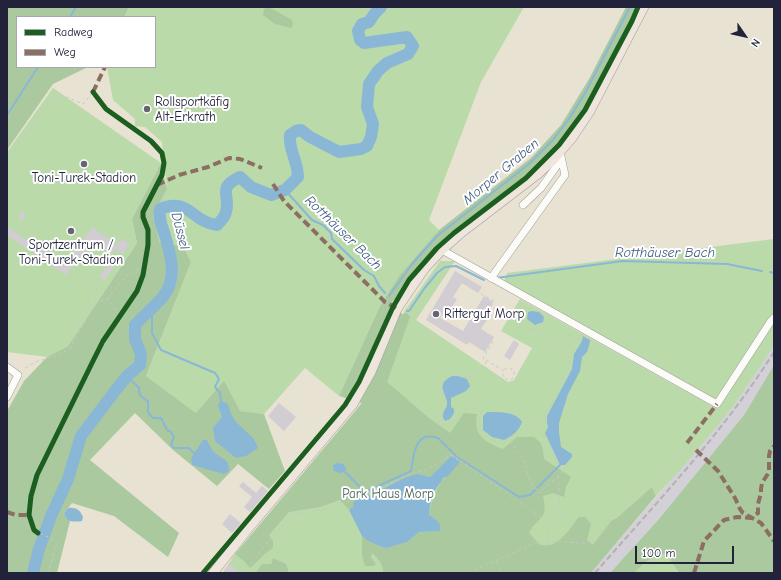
<!DOCTYPE html>
<html>
<head>
<meta charset="utf-8">
<style>
	body { margin:0 }
	#map { position:relative; width:781px; height:580px; overflow:hidden; background:#e7e2d2; font-family:"Comic Neue",sans-serif }
	canvas { display:block }
	.frame { position:absolute; inset:0; border:8px solid #22223b; pointer-events:none }
	.legend { position:absolute; left:16px; top:16px; width:140px; height:52px; box-sizing:border-box; background:#fff; border:1px solid #a7a7b1; margin:0; padding:5px 7px; list-style:none; font-size:12px; color:#22223b }
	.legend li { display:flex; align-items:center; gap:8px; height:20px }
	.legend b { width:20px; border:1px solid #a7a7b1 }
	.north { position:absolute; left:725px; top:16px; width:40px; height:40px; -webkit-text-stroke:3px #fff; paint-order:stroke; rotate:124deg; font-size:11px; font-weight:700; line-height:16px; text-align:center; color:#22223b }
	.north::after { content:''; display:block; margin:auto; width:14px; height:18px; background:#22223b; clip-path:polygon(50% 0,100% 100%,50% 72%,0 100%) }
	.scale { position:absolute; left:635px; top:546px; width:99px; height:18px; box-sizing:border-box; border:2px solid #22223b; border-top:0; padding-left:5px; font-size:12px; line-height:14px; white-space:nowrap; color:#22223b; -webkit-text-stroke:3px #fff; paint-order:stroke }
</style>
</head>
<body>
<div id="map">
<canvas width="781" height="580"></canvas>
<div class="frame"></div>
<ul class="legend">
<li><b style="height:5px;background:#1b5e20"></b>Radweg</li>
<li><b style="height:5px;background:#8d6e63"></b>Weg</li>
</ul>
<div class="north">N</div>
<div class="scale">100 m</div>
</div>
<script>
const ctx = document.querySelector('canvas').getContext('2d');
ctx.lineJoin = 'round';
function fill(path, color) { ctx.fillStyle = color; ctx.fill(path, 'evenodd'); }
function trace(path, color, width, dash) { ctx.strokeStyle = color; ctx.lineWidth = width; ctx.lineCap = dash ? 'butt' : 'round'; ctx.setLineDash(dash || []); ctx.stroke(path); }
function drawText(font, color, halo, rows, align = 'center') {
  ctx.font = font + ' "Comic Neue",sans-serif'; ctx.lineWidth = 4; ctx.setLineDash([]); ctx.textBaseline = 'middle'; ctx.strokeStyle = halo; ctx.fillStyle = color; for (const [text, x, y, turn = 0] of rows) {
    ctx.save(); ctx.translate(x, y); ctx.rotate((+turn || 0) * Math.PI / 180); ctx.textAlign = isNaN(turn) ? turn : align; if (halo) ctx.strokeText(text, 0, 0); ctx.fillText(text, 0, 0); ctx.restore();
  }
}
fill(new Path2D(`
	M 774,346 L 774,365 L 744,415 L 659,519 L 610,573 L 591,573 L 733,407 Z`), '#d3d0d8');
fill(new Path2D(`
	M 129,7 L 524,7 L 481,82 L 429,220 L 439,230 L 399,276 L 380,306 L 339,396 L 305,368 L 264,414 L 240,411 L 196,413 L 146,376 L 191,262 L 183,246 L 160,243 L 153,216 L 167,189 L 162,142 L 145,127 L 135,126 L 135,119 L 113,100 L 107,67 L 155,67 L 155,17 L 124,17 Z
	M 53,88 L 161,163 L 132,219 L 137,243 L 68,346 L 47,357 L 7,352 L 7,152 Z
	M 774,239 L 774,346 L 772,349 L 733,407 L 682,468 L 656,496 L 652,487 L 572,573 L 223,573 L 233,557 L 362,403 L 405,320 L 404,312 L 440,261 L 455,261 L 416,320 L 508,382 L 514,380 L 532,348 L 501,331 L 520,299 L 712,406 L 717,398 L 714,399 L 504,281 L 507,273 Z
	M 666,552 L 679,573 L 634,573 L 647,561 Z`), '#badaaa');
fill(new Path2D(`
	M 7,7 L 129,7 L 124,17 L 17,17 L 17,67 L 88,67 L 53,84 L 7,150 Z
	M 269,7 L 292,20 L 293,25 L 291,28 L 275,24 L 263,15 L 264,9 Z
	M 626,7 L 639,7 L 600,85 L 571,130 L 539,167 L 447,238 L 392,302 L 402,314 L 407,313 L 410,317 L 387,382 L 429,418 L 450,433 L 464,413 L 477,414 C 473,436 485,442 503,449 L 517,437 L 534,437 L 540,442 L 543,450 L 544,459 L 571,477 L 566,487 L 564,497 L 553,493 L 543,496 C 549,520 538,516 529,533 L 540,545 C 544,545 550,546 553,544 C 563,540 572,526 579,517 L 585,517 L 591,524 L 587,540 L 593,545 L 612,520 L 617,518 L 652,487 L 656,496 L 591,573 L 383,573 C 384,565 378,558 372,553 L 371,557 L 376,564 L 373,566 L 365,566 L 362,555 L 362,536 L 368,541 L 382,547 L 387,548 L 407,542 L 419,532 L 440,531 L 435,519 L 429,516 C 433,490 441,480 460,462 L 451,456 L 430,477 C 408,469 378,493 356,499 L 355,506 L 349,510 L 340,500 L 320,507 L 289,512 L 269,535 L 273,541 L 273,548 L 267,552 L 250,568 L 245,562 L 235,554 L 362,403 L 339,396 L 380,306 L 399,276 L 439,230 L 531,158 L 561,125 L 589,79 Z
	M 161,163 L 167,189 L 153,216 L 160,243 L 183,246 L 191,262 L 146,376 L 196,413 L 224,381 L 240,411 L 264,414 L 285,471 L 269,489 L 238,464 L 217,486 L 173,450 L 135,413 L 90,460 L 179,533 L 168,557 L 114,516 L 72,503 L 64,513 L 66,517 L 70,521 L 57,573 L 7,573 L 7,411 L 24,381 L 47,357 L 68,346 L 137,243 L 132,219 Z
	M 774,365 L 774,573 L 679,573 L 666,553 L 647,561 L 634,573 L 610,573 L 659,519 L 744,415 Z
	M 273,558 L 286,564 L 289,573 L 256,573 L 262,564 L 271,564 Z`), '#aac99f');
fill(new Path2D(`
	M 532,311 L 539,312 L 544,317 L 543,322 L 535,325 L 527,319 L 528,312 Z
	M 583,336 L 590,340 L 590,342 L 587,352 L 582,357 L 580,371 L 568,394 L 559,423 L 559,432 L 561,447 L 572,454 L 572,457 L 565,465 L 560,465 L 545,433 L 548,427 L 547,422 L 547,416 L 572,369 L 574,354 L 582,341 Z
	M 452,376 L 458,376 L 467,379 L 470,386 L 466,391 L 451,398 L 451,407 L 454,409 L 454,413 L 450,419 L 445,421 C 440,414 445,411 447,405 C 449,396 433,385 452,376 Z
	M 221,401 L 228,404 L 231,414 L 236,422 L 254,439 L 258,448 L 246,456 L 236,458 L 215,441 L 213,428 L 222,417 L 218,405 Z
	M 487,412 C 498,412 516,411 522,422 C 519,431 512,436 504,440 L 492,437 L 483,430 L 483,416 Z
	M 203,440 L 207,440 C 209,444 211,449 214,452 C 221,459 230,458 229,471 L 224,474 L 192,465 L 191,458 Z
	M 451,456 L 460,462 L 448,476 L 443,478 C 442,482 440,483 438,486 C 431,494 430,506 429,515 C 436,520 442,522 440,531 L 419,532 L 407,542 L 387,548 L 382,547 L 368,541 L 362,536 L 349,510 L 354,506 L 353,504 L 356,499 L 368,496 L 404,478 L 417,474 L 430,477 Z
	M 338,463 L 343,464 L 346,468 L 345,472 L 339,473 L 333,470 L 333,465 Z
	M 68,508 C 76,507 80,510 83,517 L 82,521 C 73,522 67,523 64,513 Z`), '#8bb7d6');
trace(new Path2D(`
	M 70,17 L 76,7
	M 7,115 L 38,67
	M 285,190 L 312,220 L 323,225 L 331,233 L 332,239 L 364,270 L 374,276 L 379,286 L 385,293
	M 770,272 L 774,273
	M 496,278 L 623,261 L 727,264 L 762,271
	M 389,296 L 413,263 L 437,236 L 529,164 L 552,141 L 569,119 L 585,93 L 630,7
	M 149,309 L 152,315 L 152,333 L 161,350 L 215,373 L 219,379 L 215,387 L 220,393 L 221,401
	M 407,311 L 409,311 L 424,289 L 437,273 L 445,267 L 456,266 L 484,280
	M 127,376 L 139,388 C 138,396 142,397 148,401 L 148,412 L 153,418 L 161,418 L 167,430 L 171,432 L 174,437 L 171,444 L 174,448 L 189,448 L 194,453
	M 454,459 L 457,457 L 519,497 L 530,495 L 560,465
	M 345,472 L 365,492 L 411,471 C 413,461 414,441 425,437 C 429,436 434,437 438,438 L 457,457
	M 365,492 L 368,496`), '#8bb7d6', 2);
trace(new Path2D(`
	M 33,573 L 39,549 L 51,516 L 68,479 L 81,436 L 115,391 L 127,376 L 140,365 L 141,354 L 135,339 L 135,325 C 143,316 154,307 162,298 C 177,281 172,259 166,239 C 163,228 158,220 160,209 C 189,197 192,222 217,225 C 221,221 225,217 226,212 C 231,195 216,188 240,177 L 251,187 L 271,195 L 285,190 L 298,177 C 298,161 288,149 290,135 L 296,131 L 301,130 L 310,137 L 339,152 L 361,149 L 367,146 L 371,137 L 373,124 L 367,107 L 369,84 L 378,71 L 387,63 L 408,54 L 413,46 L 407,37 L 364,43 L 360,40 L 358,31 L 362,24 L 369,22 L 375,13 L 381,7`), '#8bb7d6', 12);
fill(new Path2D(`
	M 22,212 L 26,215 L 22,221 L 18,218 Z
	M 7,227 L 64,266 L 92,227 L 117,245 L 122,239 L 130,244 L 123,254 L 115,249 L 112,254 L 93,241 L 75,266 L 73,264 L 66,275 L 7,235 Z
	M 112,260 L 116,263 L 104,281 L 99,277 Z
	M 455,271 L 482,287 L 478,293 L 462,283 L 453,297 L 457,299 L 450,310 L 447,308 L 440,318 L 463,331 L 484,296 L 493,302 L 483,318 L 487,320 L 481,329 L 494,337 L 485,352 L 469,342 L 467,345 L 426,320 Z
	M 514,340 L 519,344 L 510,360 L 504,356 Z
	M 279,403 L 296,417 L 284,431 L 268,416 Z
	M 243,482 L 256,493 L 262,486 L 268,491 L 250,512 L 244,507 L 252,497 L 239,486 Z
	M 230,514 L 241,523 L 232,533 L 222,524 Z
	M 229,564 L 240,573 L 227,573 L 224,570 Z`), '#d2ccd3');
const minor = new Path2D(`
	M 523,205 L 541,188 L 561,160
	M 442,250 L 717,404 L 771,321 L 774,318
	M 491,278 L 565,175 L 560,152
	M 7,367 L 18,375 L 7,397`);
const major = new Path2D(`
	M 213,573 L 253,523 L 353,404 L 371,372 L 397,309 L 409,291 L 425,268 L 442,250 L 461,233 L 538,174 L 553,160 L 572,138 L 590,111 L 644,7`);
trace(minor, '#a29f99', 8);
trace(major, '#a29f99', 10);
trace(new Path2D(`
	M 131,127 L 135,125
	M 7,159 L 54,97 L 64,96 L 83,104 L 93,92 L 106,109 L 156,145 C 176,165 153,192 143,212 L 143,217 L 148,230 L 148,245 L 146,261 L 139,286 L 103,341 L 93,361 L 73,400 L 33,487 L 29,515 L 32,525 L 34,530 L 54,540 L 57,544 L 48,573
	M 7,219 L 97,284 L 95,304 L 70,348 L 59,355 L 35,362 L 24,369
	M 481,294 L 494,301 L 491,306 L 539,334 L 553,340 L 563,347 L 567,352 L 570,363 L 569,371 L 557,389 L 555,398 L 547,410 L 544,416 L 545,425 L 542,430
	M 107,299 L 126,276 L 145,265
	M 95,303 L 107,299 L 120,314
	M 532,329 L 542,324 L 546,320
	M 493,341 L 483,358 L 485,360 L 486,364 L 482,370 L 476,370 C 474,372 473,376 470,377 C 465,380 446,367 442,385 C 441,391 444,396 443,401 C 443,406 438,410 437,415 C 437,420 440,426 445,427 C 458,428 456,404 477,408 L 481,412 C 480,417 479,423 480,428 C 484,441 501,444 511,438 C 516,434 522,427 528,425 C 543,421 553,455 558,466 L 563,469 L 562,473 L 539,493 L 529,479 L 527,469 L 523,459 L 509,439
	M 564,347 L 570,335 L 583,342
	M 486,360 L 504,371 L 503,374 L 503,377 L 508,380 L 512,379 L 514,376 L 514,371 L 510,368 L 505,369 L 504,371
	M 528,417 L 529,419 L 527,420 L 526,419 Z
	M 563,469 L 568,466
	M 558,476 L 560,512 L 559,514 L 562,516 L 563,513 L 560,512
	M 233,560 L 243,573
	M 496,562 L 502,573
	M 244,573 L 271,538 L 291,515 L 322,510 L 335,507 L 409,475 L 426,470 L 451,455 L 461,461 L 548,522 L 549,526 L 546,541
	M 469,573 L 478,568 L 496,561 L 535,543 L 546,541 L 579,543 L 595,542 L 612,516 L 634,495 L 660,476 L 687,443 L 696,450`), '#c8c8c6', 1, [3, 3]);
trace(minor, '#fbfbf8', 7);
trace(major, '#eee5dd', 9);
trace(new Path2D(`
	M 595,573 C 657,502 723,433 774,352`), '#b3b2b3', 2, [6, 3]);
trace(new Path2D(`
	M 93,92 L 105,67
	M 273,184 L 284,201 L 385,302 L 396,308
	M 157,185 L 179,175 L 208,167 L 229,158 L 240,159 L 262,168
	M 687,443 L 717,404
	M 696,450 L 718,471 L 735,498 L 740,509 L 743,513 L 761,523 L 774,541
	M 7,512 L 16,515 L 29,515
	M 694,573 L 704,541 L 724,520 L 737,517 L 751,518 L 758,513 L 758,504 L 761,493 L 761,489 L 762,483 L 769,472 L 769,456 L 770,451 L 774,446`), '#8d6e63', 4, [8, 4]);
trace(new Path2D(`
	M 38,533 L 34,530 L 29,515 L 31,496 L 37,475 L 93,361 L 103,341 L 137,291 L 143,275 L 148,245 L 148,230 L 143,217 L 143,212 L 162,175 L 164,163 L 162,153 L 151,141 L 106,109 L 93,92
	M 203,573 L 345,405 L 359,382 L 393,307 L 409,280 L 437,248 L 454,233 L 526,178 L 559,145 L 585,110 L 632,21 L 638,7`), '#1b5e20', 5);
for (const [x, y, r, color] of [
	[147,109,4,"#676570"],
	[84,164,4,"#676570"],
	[71,231,4,"#676570"],
	[436,314,4,"#676570"]
]) { const dot = new Path2D(); dot.arc(x, y, r, 0, 2 * Math.PI); ctx.fillStyle = color; ctx.fill(dot); trace(dot, '#fff', 1.5); }
drawText('13px', '#22223b', '#fff', [
	["Rollsportkäfig",155,102],
	["Alt-Erkrath",155,117],
	["Toni-Turek-Stadion",84,178,"center"],
	["Sportzentrum /",71,245,"center"],
	["Toni-Turek-Stadion",71,260,"center"],
	["Rittergut Morp",444,314]
], 'left');
drawText('13px', '#4b6056', '#fff', [
	["Park Haus Morp",388,494]
]);
drawText('italic 14px', '#3f5d81', '#fff', [
	["Morper Graben",501,172,-40],
	["Düssel",180,231,76],
	["Rotthäuser Bach",343,233,44],
	["Rotthäuser Bach",665,253]
]);
</script>
</body>
</html>
